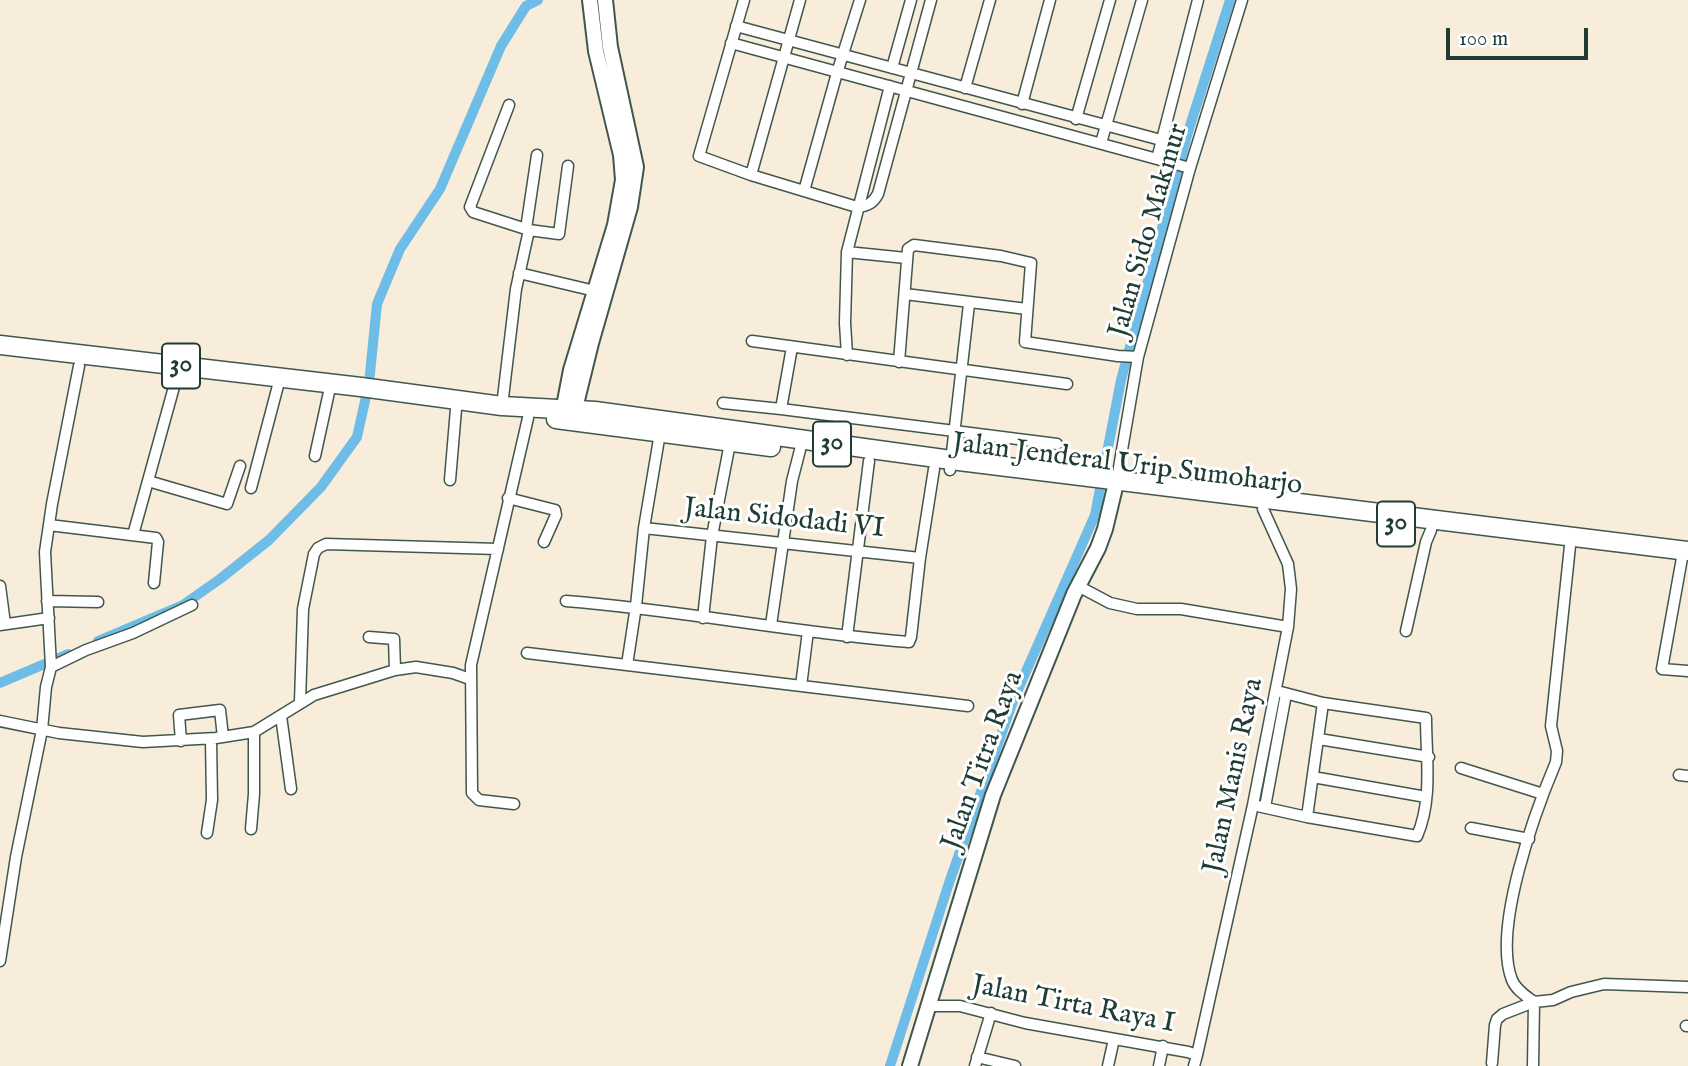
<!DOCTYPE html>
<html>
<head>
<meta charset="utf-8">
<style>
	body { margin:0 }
	#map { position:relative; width:1688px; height:1066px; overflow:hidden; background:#f8ecdb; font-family:"IM FELL English",serif }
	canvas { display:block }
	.scale { position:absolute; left:1446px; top:28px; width:142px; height:32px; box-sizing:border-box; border:4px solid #1f3d34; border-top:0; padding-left:9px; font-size:21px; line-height:24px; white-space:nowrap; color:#1f3d34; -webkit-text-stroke:5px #fff; paint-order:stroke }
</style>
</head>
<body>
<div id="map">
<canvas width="1688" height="1066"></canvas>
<div class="scale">100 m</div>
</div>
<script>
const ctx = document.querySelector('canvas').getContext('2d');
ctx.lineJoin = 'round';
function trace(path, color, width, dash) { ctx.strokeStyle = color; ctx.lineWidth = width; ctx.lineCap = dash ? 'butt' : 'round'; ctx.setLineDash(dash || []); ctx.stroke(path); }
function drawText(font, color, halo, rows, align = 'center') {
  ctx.font = font + ' "IM FELL English",serif'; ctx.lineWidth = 6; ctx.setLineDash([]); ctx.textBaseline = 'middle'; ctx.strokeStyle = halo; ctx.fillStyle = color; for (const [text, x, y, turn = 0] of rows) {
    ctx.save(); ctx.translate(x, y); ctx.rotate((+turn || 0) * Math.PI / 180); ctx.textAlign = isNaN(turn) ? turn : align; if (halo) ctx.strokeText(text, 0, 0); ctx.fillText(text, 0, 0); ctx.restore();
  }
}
trace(new Path2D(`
	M 98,641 L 183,605 L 220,579 L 269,540 L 321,487 L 357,437 L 369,383 L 377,304 L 400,249 L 440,189 L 501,46 L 526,6 L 538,0
	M 0,683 L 68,654
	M 890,1066 L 949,883 L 1013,701 L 1095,515 L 1121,380 L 1188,132 L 1230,0`), '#6dbde8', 10);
const street = new Path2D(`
	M 744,0 L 699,156 L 751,175 L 857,207 C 868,206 873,203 878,194 L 931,0
	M 736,26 L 1161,140
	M 731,43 L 1190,168
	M 892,68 L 911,0
	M 965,88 L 990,0
	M 1022,104 L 1050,0
	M 1076,119 L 1110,0
	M 1101,143 L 1142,0
	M 1157,159 L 1198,0
	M 751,175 L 800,0
	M 804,191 L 837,73 L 860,0
	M 526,229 L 537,155
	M 529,230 L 559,234 L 568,166
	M 847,252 L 906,258
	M 519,273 L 595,291
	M 905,294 L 1027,309
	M 752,341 L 1067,384
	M 792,347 L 781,409 L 1057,444
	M 847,355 L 845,323 L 847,252 L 890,86
	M 899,362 L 908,249 L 914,245 L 1001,256 L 1031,263 L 1025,342 L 1118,356 L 1138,357
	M 723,403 L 781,409
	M 502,406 L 516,289 L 529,230 L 473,212 L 470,207 L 509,105
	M 315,456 L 329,392
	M 950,470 L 969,304
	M 1117,479 L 1138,357 L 1190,168 L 1242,0
	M 450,480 L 456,409
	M 148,481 L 227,504 L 240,466
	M 251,488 L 280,378
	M 508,498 L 555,510 L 556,515 L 544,542
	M 49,525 L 156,538 L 158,542 L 154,583
	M 644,528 L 920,558
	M 133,535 L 177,376
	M 1682,558 L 1662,669 L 1688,671
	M 0,586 L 5,624
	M 1078,586 L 1110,603 L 1137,609 L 1181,609 L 1288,627
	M 47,601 L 98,602
	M 566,601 C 681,610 794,633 909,642 L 911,637 L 920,558 L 934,469
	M 703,618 L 712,536 L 730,443
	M 0,625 L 49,618
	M 771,625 L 792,481 L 800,450
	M 1406,631 L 1426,542 L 1431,530
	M 369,637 L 394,639 L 395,670
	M 847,637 L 869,461
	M 527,653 L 968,706
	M 627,665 L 636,606 L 644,528 L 660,433
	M 51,667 L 86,650 L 133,633 L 192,605
	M 801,686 L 808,631
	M 300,702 L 303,609 L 314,554 L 318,548 L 326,544 L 498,549
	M 281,716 L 291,789
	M 0,721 L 59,733 L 143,742 L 216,738 L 254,732 L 314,695 L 395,670 L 416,667 L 453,673 L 470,679
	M 1319,739 L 1429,757
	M 181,741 L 179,715 L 220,710 L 223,737
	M 1461,768 L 1543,794
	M 1679,775 L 1688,776
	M 1313,777 L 1426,797
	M 514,804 L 479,800 L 472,793 L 471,665 L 528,418
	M 1253,805 L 1307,817 L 1323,703 L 1277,691
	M 1265,807 L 1286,694
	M 1307,817 L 1417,836 C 1433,800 1426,756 1426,718 L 1323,703
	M 1471,828 L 1529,839
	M 251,829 L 254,794 L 254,732
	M 207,833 L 212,800 L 211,739
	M 0,961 L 16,857 L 42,730 L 46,687 L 51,667 L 45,552 L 52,504 L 79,366
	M 1534,1002 C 1526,996 1516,990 1512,980 C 1492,929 1535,812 1556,762 L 1557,751 L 1551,726 L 1570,546
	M 928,1006 L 960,1006 L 1025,1023 L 1188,1052 L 1197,1055 L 1194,1066
	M 1686,1026 L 1688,1026
	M 1197,1055 L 1253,805 L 1288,627 L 1291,589 L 1288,564 L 1263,509
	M 977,1057 L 1015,1066
	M 1492,1063 L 1495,1025 L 1497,1019 L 1503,1014 L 1534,1002 L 1553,1000 L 1571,992 L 1604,984 L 1688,987
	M 975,1066 L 991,1013
	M 1108,1066 L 1114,1039
	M 1159,1066 L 1163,1046
	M 1533,1066 L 1534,1002`);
const secondary = new Path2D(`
	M 562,417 L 571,370 L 615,225 L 623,180 L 621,155 L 596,51 L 590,0
	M 574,418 L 576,404 L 591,343 L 630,207 L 636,167 L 610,47 L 605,0
	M 910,1066 L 993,795 L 1074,594 L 1098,548 L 1105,529 L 1117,479`);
const highway = new Path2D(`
	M 0,345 L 361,387 L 502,406 L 595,411 L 951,460 L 1688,551
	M 556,419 L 771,447`);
trace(street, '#40574d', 13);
trace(secondary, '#40574d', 18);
trace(highway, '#40574d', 21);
trace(street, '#fff', 10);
trace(secondary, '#fff', 14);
trace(highway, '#fff', 18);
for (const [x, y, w] of [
	[181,366,38],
	[832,444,38],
	[1396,524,38]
]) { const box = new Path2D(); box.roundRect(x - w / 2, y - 22.5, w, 45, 5); ctx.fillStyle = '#fff'; ctx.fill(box); trace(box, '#1f3d34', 2); }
drawText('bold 26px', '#1f3d34', null, [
	["30",181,366],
	["30",832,444],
	["30",1396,524]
]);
drawText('28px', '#1f3d34', '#fff', [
	["Jalan Sido Makmur",1150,231,-74],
	["Jalan Jenderal Urip Sumoharjo",1127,466,7],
	["Jalan Sidodadi VI",784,520,6],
	["Jalan Titra Raya",984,761,-70],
	["Jalan Manis Raya",1235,776,-78],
	["Jalan Tirta Raya I",1073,1006,11]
]);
</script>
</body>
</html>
